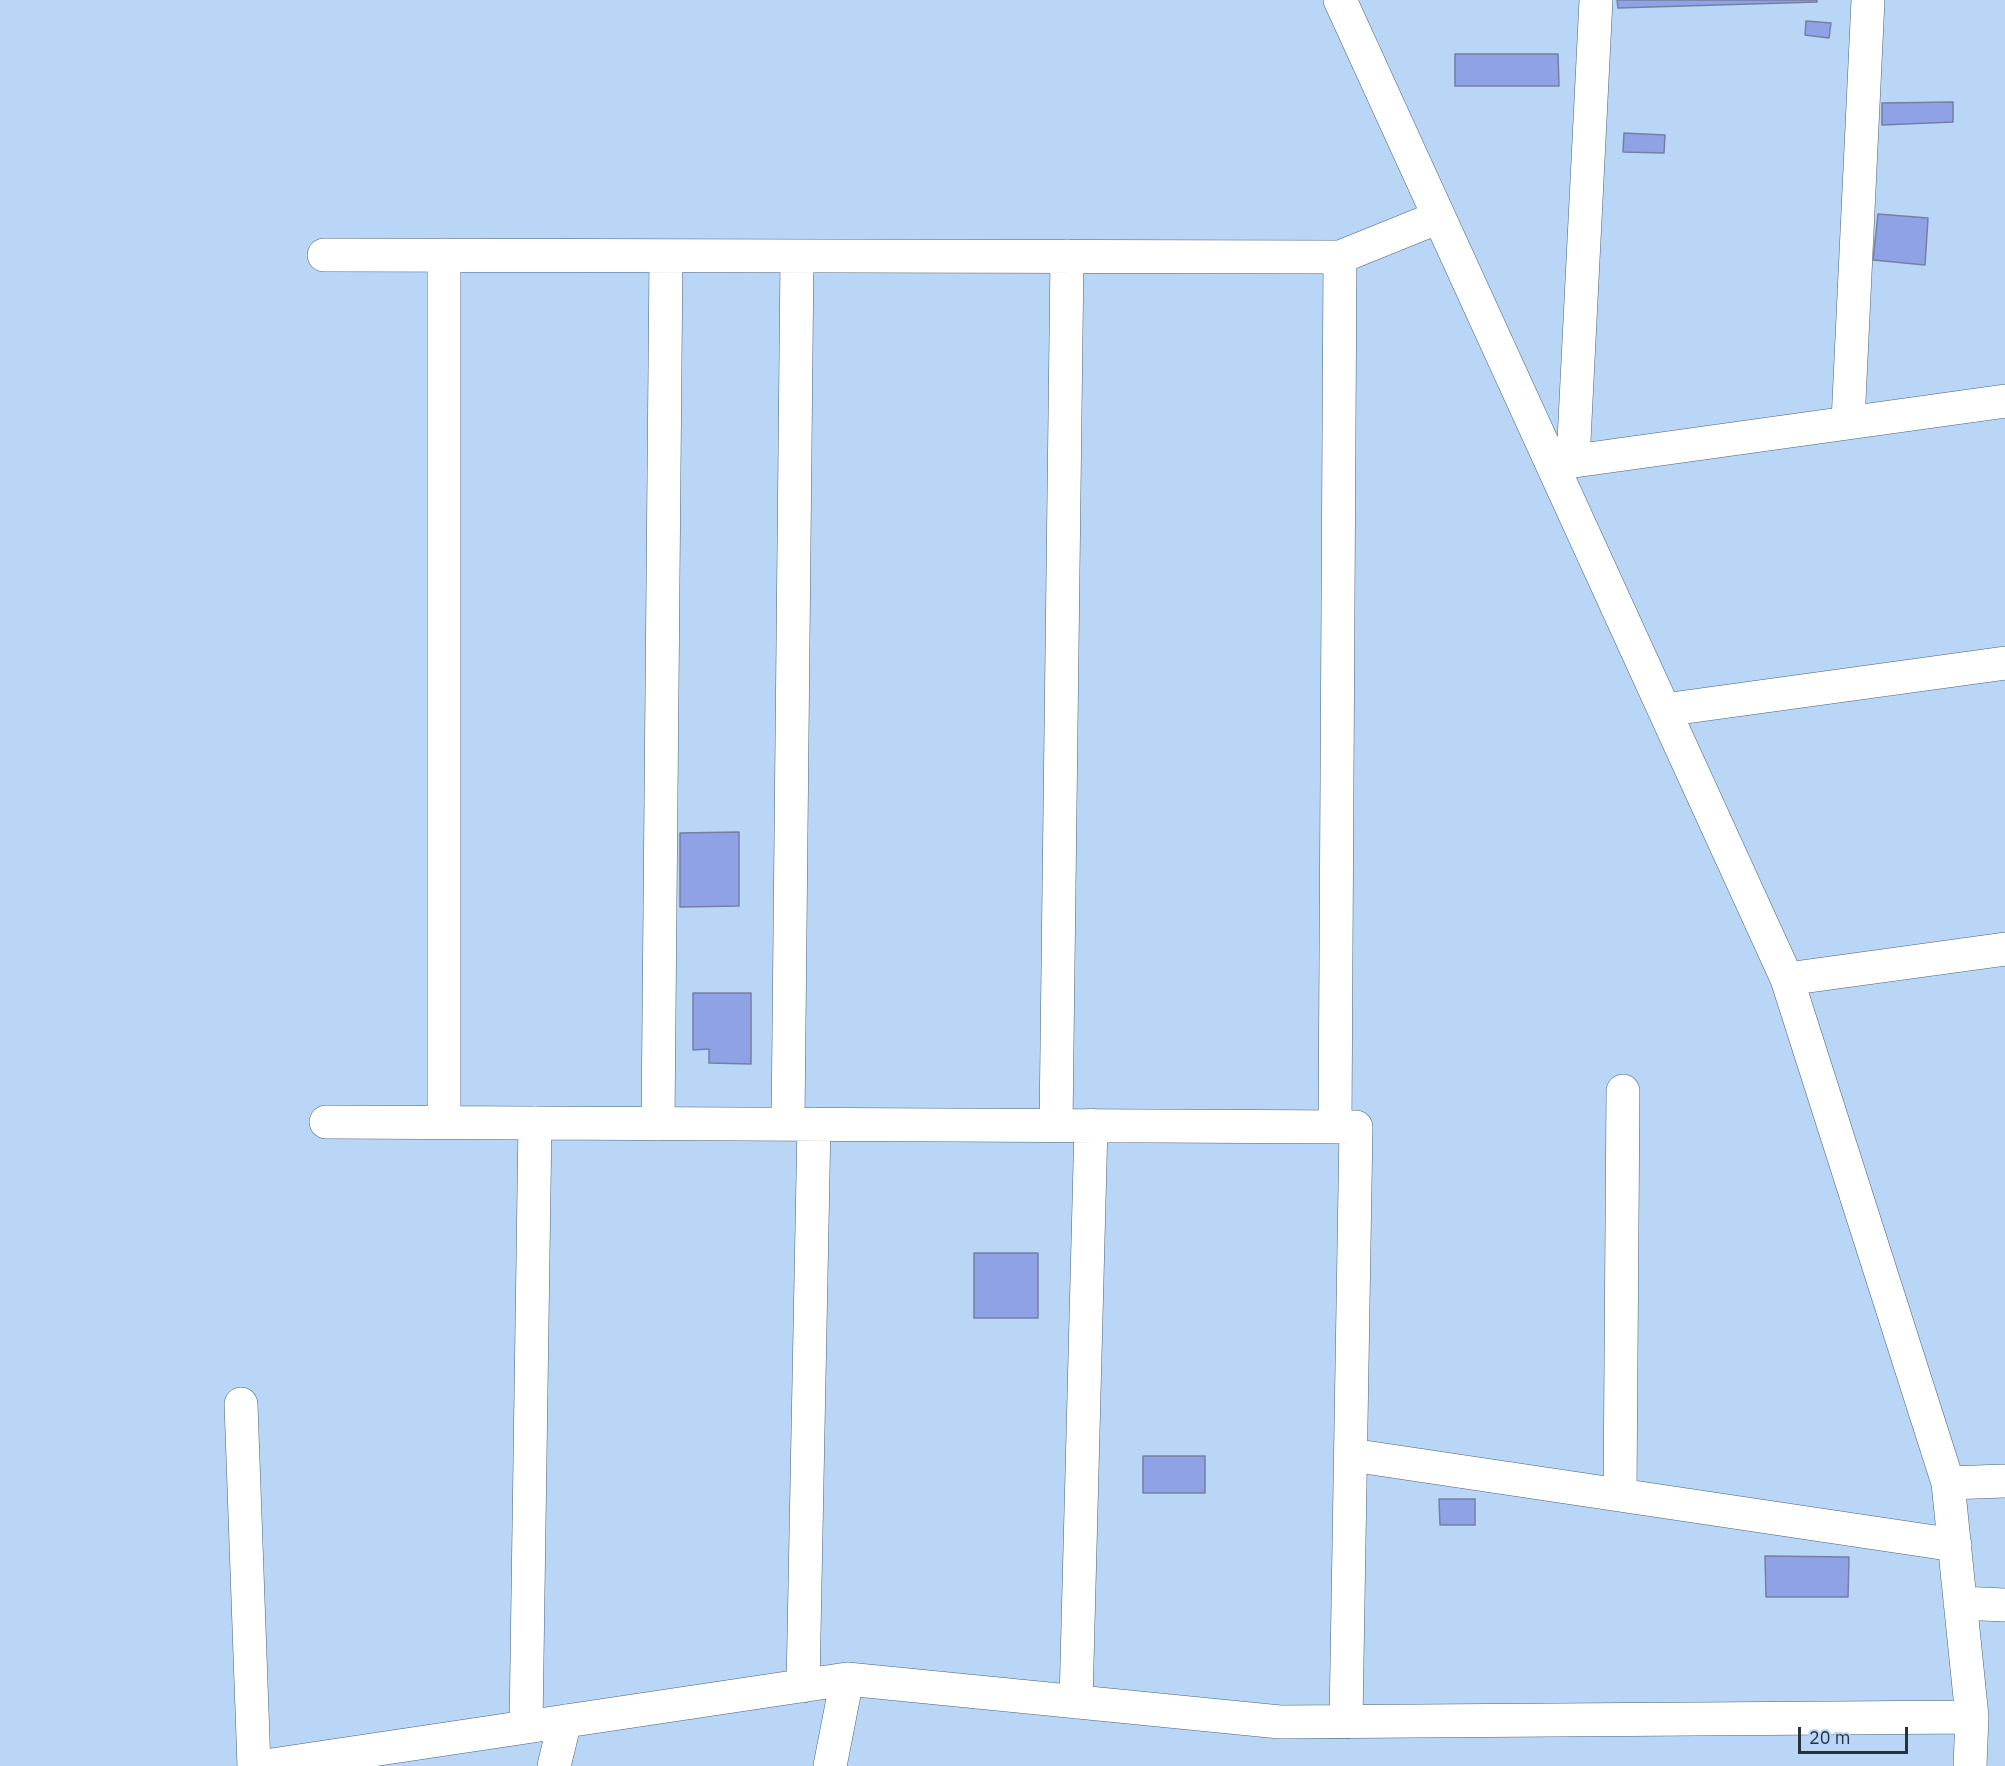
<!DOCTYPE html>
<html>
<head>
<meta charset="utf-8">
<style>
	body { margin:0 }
	#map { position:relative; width:2005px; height:1766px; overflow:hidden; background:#bad6f7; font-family:"IBM Plex Sans",sans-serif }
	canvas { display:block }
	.scale { position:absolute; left:1798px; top:1727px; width:110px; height:27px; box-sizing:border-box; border:3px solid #27323e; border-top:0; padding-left:8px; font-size:18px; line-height:21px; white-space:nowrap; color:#27323e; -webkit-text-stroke:4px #bad6f7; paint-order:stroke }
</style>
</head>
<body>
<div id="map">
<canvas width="2005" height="1766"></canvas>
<div class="scale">20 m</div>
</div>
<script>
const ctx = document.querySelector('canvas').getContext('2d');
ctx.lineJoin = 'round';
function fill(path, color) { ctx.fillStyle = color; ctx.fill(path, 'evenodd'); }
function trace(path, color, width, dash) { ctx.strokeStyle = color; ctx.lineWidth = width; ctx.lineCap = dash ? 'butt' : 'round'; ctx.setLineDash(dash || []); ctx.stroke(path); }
const building = new Path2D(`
	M 1617,0 L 1817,0 L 1817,2 L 1618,8 Z
	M 1806,21 L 1831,23 L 1829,38 L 1805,35 Z
	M 1455,54 L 1558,54 L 1559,86 L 1455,86 Z
	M 1953,102 L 1953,122 L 1882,125 L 1882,103 Z
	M 1624,133 L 1665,135 L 1664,153 L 1623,152 Z
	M 1878,214 L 1928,218 L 1925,265 L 1873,260 Z
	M 739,832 L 739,906 L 680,907 L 680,833 Z
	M 693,993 L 751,993 L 751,1064 L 709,1063 L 709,1049 L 693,1050 Z
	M 974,1253 L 1038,1253 L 1038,1318 L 974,1318 Z
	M 1143,1456 L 1205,1456 L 1205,1493 L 1143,1493 Z
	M 1439,1499 L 1475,1499 L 1475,1525 L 1440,1525 Z
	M 1765,1556 L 1849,1557 L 1848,1597 L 1766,1597 Z`);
fill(building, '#8fa2e6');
trace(building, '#757fa2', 1.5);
const minor = new Path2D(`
	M 1340,0 L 1787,979 L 1948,1483 L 1972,1717 L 1970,1766
	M 324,255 L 1340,257 L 1439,217
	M 1848,422 L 1868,0
	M 1573,461 L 1596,0
	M 1553,464 L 2005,401
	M 1664,710 L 2005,663
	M 1787,979 L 2005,949
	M 326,1122 L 1356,1127 L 1346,1722
	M 444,1122 L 444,255
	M 658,1124 L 666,256
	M 788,1124 L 797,256
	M 1056,1125 L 1067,256
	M 1335,1127 L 1340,257
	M 241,1404 L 254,1766
	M 1351,1455 L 1955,1545
	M 1948,1483 L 2005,1481
	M 1620,1495 L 1623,1091
	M 1960,1603 L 2005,1605
	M 803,1686 L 814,1124
	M 1076,1702 L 1091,1125
	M 526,1727 L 535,1123
	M 265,1766 L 847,1679 L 1280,1722 L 1972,1717
	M 554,1766 L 565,1721
	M 830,1766 L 847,1679`);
trace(minor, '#48617d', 34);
trace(minor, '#fff', 33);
</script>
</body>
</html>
